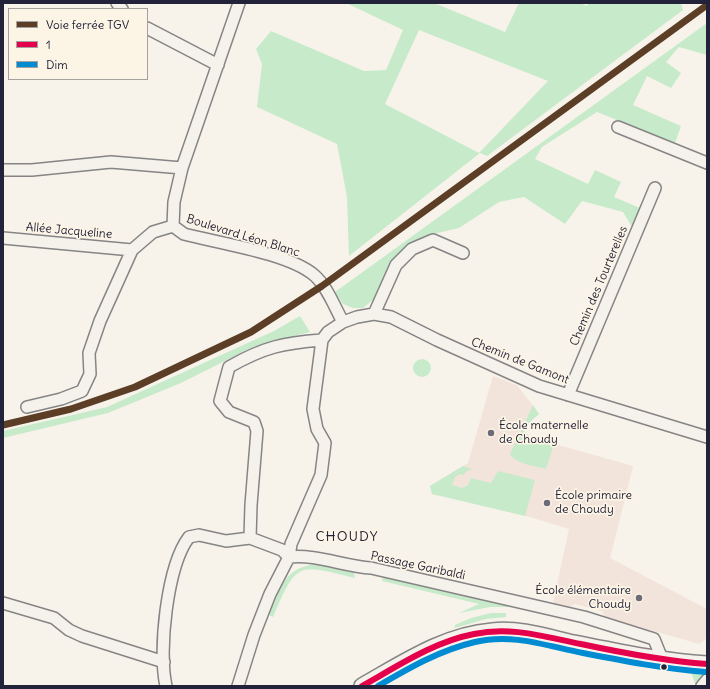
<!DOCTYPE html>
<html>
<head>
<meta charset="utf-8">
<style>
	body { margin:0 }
	#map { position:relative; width:710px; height:689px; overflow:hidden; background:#f7f3ea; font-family:Delius,sans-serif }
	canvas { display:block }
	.frame { position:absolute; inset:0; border:4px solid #22223b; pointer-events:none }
	.legend { position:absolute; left:8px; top:8px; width:140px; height:72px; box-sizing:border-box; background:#fcf5e5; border:1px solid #a5a1a1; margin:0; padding:5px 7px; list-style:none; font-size:12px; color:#22223b }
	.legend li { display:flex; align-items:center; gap:8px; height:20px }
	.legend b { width:20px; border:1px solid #a5a1a1 }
</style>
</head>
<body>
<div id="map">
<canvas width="710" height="689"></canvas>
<div class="frame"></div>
<ul class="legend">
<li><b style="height:5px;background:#5c3e26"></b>Voie ferrée TGV</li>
<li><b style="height:5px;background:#e5004c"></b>1</li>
<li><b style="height:5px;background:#008bd2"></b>Dim</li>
</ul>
</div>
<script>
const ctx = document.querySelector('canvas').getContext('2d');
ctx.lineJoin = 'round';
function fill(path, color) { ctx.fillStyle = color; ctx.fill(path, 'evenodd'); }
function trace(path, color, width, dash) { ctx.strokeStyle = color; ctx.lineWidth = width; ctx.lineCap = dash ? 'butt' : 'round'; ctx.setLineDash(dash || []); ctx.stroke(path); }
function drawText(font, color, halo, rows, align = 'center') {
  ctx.font = font + ' Delius,sans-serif'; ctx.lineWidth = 3.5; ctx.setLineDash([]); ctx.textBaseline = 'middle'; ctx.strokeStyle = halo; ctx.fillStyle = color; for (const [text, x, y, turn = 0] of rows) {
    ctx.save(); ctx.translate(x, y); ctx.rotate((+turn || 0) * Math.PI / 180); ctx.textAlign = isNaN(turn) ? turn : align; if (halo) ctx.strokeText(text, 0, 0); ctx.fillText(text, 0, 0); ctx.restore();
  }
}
fill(new Path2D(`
	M 493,376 L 517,385 L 539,414 L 522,429 L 530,437 L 633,466 L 610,558 L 707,609 L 707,638 L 699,644 L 605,617 L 602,611 L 575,604 L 570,607 L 553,603 L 569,529 L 510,511 L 432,494 L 430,486 L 468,463 Z`), '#f2e4da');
fill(new Path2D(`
	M 346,3 L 434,3 L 505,32 L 519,3 L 580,3 L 587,6 L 588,3 L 681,3 L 683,10 L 487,156 L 480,153 L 349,256 L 347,197 L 337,144 L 257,107 L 262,64 L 256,49 L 271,31 L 364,71 L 386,70 L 403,30 ZM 419,30 L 548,81 L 479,153 L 385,104 Z
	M 707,23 L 707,55 L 679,47 L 666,62 L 681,73 L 671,88 L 647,76 L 633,105 L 681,126 L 675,143 L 597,112 L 542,147 L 535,159 L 588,184 L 595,170 L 621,182 L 614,197 L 640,208 L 632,227 L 623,212 L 582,201 L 565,224 L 524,197 L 499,202 L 459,228 L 429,235 L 410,246 L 383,282 L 374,299 L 363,308 L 353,308 L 343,304 L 335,292 Z
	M 300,316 L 310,332 L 253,347 L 181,383 L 108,413 L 3,438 L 3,431 L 107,407 L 274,331 Z
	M413 368a9 9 0 1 1 18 0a9 9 0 1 1-18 0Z
	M 533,405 L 539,414 L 522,429 L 530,437 L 554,444 L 546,469 C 536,466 515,464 510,454 Z
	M 463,466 L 472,469 L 465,472 L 464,475 L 460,474 L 455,477 L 452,485 L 462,488 L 468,485 L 471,478 L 491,483 L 498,471 L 535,480 L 525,516 L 432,494 L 430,486 Z
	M 318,564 L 354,572 L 355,578 C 298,564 297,560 273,617 L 269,615 C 280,588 285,566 318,564 Z
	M 383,576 L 512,604 L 511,607 L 490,607 L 459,613 L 479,604 L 382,581 Z
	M 491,613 L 506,613 L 506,617 L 486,619 L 455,628 L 455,625 L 471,618 Z
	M 703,671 L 706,673 L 696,686 L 691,672 Z`), '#c7ebca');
const minor = new Path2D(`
	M 117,3 L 122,9
	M 239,3 L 182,168 L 174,202 L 173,226 L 184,234 C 218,243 288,253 314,275 C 327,286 335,308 343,322
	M 147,28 L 218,65
	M 618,127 L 707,163
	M 3,170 L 32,170 L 111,162 L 182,168
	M 3,238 L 132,250
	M 374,314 L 396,265 L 412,249 L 433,240 L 463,253
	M 322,340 L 328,332 L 343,322 L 357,317 L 374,314 L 391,317 L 437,340 L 539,386 L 707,437
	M 568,395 L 655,188
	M 27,407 L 61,399 L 82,391 L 90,374 L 89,353 L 100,321 L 132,250 L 153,232 L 173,226
	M 250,538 L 251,505 L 257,431 L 254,422 L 229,412 L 220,401 L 229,367 C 264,347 283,343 322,340
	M 250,538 L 282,550 L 289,557
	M 289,557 C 316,554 343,566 371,568 L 584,617 L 654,639 L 662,659
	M 3,603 L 54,618 L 69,630 L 82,636 L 164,662
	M 166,686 C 158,651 167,566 189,537 L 199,535 L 226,541 L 250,538
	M 238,686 L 254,635 L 270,594 L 289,557 L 291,544 L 321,475 L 325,443 L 317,429 L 313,409 L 322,340
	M 702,686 L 707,680`);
const secondary = new Path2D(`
	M 362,686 C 403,663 444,635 492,631 C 518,628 544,636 569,642 C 615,651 660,661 707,664`);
trace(minor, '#868485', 14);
trace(secondary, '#868485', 18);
trace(minor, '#f5f2ec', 11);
trace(secondary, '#f5f2ec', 15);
trace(new Path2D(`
	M 362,686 C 398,666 433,642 474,634 C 511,626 545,637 581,644 C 623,653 665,661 707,664`), '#e5004c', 6);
trace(new Path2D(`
	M 378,686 C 409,668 440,650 475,642 C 512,633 547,646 583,653 C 624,661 665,669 706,672`), '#008bd2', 6);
trace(new Path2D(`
	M 3,425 L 71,409 L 135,387 L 251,332 L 322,286 L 707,5`), '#5c3e26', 7);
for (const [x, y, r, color] of [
	[491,433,4,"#6d6b78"],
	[547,503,4,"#6d6b78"],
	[639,598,4,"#6d6b78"],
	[664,667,3.5,"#22223b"]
]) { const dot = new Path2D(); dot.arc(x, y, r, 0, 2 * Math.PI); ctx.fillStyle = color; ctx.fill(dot); trace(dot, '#fcf5e5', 1.5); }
drawText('12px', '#22223b', '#fcf5e5', [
	["Allée Jacqueline",69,231,5],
	["Boulevard Léon Blanc",243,236,17],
	["Chemin des Tourterelles",599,286,-67],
	["Chemin de Gamont",520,361,22],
	["Passage Garibaldi",418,566,12]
]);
drawText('12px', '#22223b', '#fcf5e5', [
	["École maternelle",499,426],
	["de Choudy",499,440],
	["École primaire",555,496],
	["de Choudy",555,510],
	["École élémentaire",631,591,"right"],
	["Choudy",631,605,"right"]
], 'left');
ctx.letterSpacing = '1px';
drawText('14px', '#22223b', '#fcf5e5', [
	["CHOUDY",347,537]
]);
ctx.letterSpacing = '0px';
</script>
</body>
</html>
